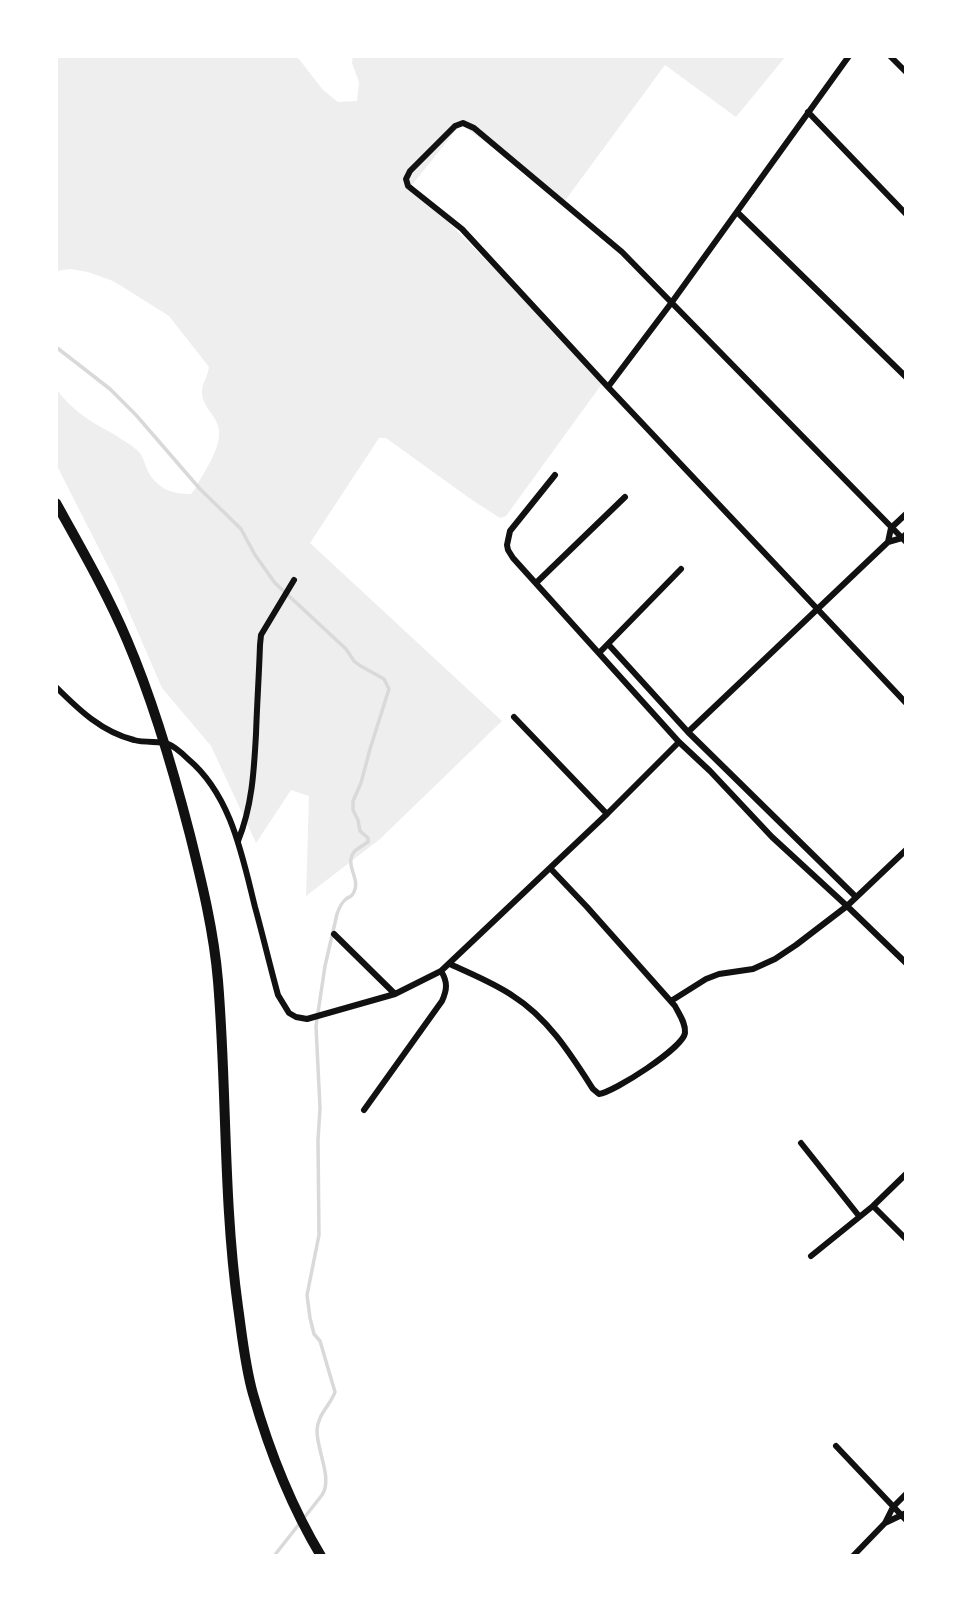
<!DOCTYPE html>
<html>
<head>
<meta charset="utf-8">
<style>
	body { margin:0 }
	#map { position:relative; width:962px; height:1612px; overflow:hidden; background:#fff; font-family:Commissioner,sans-serif }
	canvas { display:block }
	.frame { position:absolute; inset:0; border:58px solid #fff; pointer-events:none }
</style>
</head>
<body>
<div id="map">
<canvas width="962" height="1612"></canvas>
<div class="frame"></div>
</div>
<script>
const ctx = document.querySelector('canvas').getContext('2d');
ctx.lineJoin = 'round';
function fill(path, color) { ctx.fillStyle = color; ctx.fill(path, 'evenodd'); }
function trace(path, color, width, dash) { ctx.strokeStyle = color; ctx.lineWidth = width; ctx.lineCap = dash ? 'butt' : 'round'; ctx.setLineDash(dash || []); ctx.stroke(path); }
fill(new Path2D(`
	M 56,56 L 293,56 L 299,59 L 323,90 L 338,102 L 357,101 L 359,82 L 352,63 L 353,56 L 786,56 L 736,117 L 665,65 L 564,202 L 461,124 L 412,185 L 604,381 L 506,516 L 500,518 L 472,500 L 386,438 L 379,438 L 310,543 L 502,721 L 380,839 L 306,896 L 309,796 L 291,790 L 256,843 L 211,746 L 162,688 L 117,584 L 56,464 L 56,388 C 69,408 89,421 110,432 C 119,438 129,443 137,450 C 143,455 144,462 147,469 C 150,477 157,484 165,489 C 173,493 182,494 191,494 L 195,489 C 204,471 226,443 217,423 C 213,413 203,406 202,394 C 201,385 208,376 209,367 L 169,316 L 123,287 L 113,281 L 88,272 L 70,269 L 56,271 Z`), '#eee');
trace(new Path2D(`
	M 56,347 L 110,389 L 136,415 L 200,489 L 241,529 L 255,555 L 275,583 L 346,649 L 354,661 L 359,665 L 384,679 L 389,689 L 370,749 L 361,783 L 353,801 L 353,810 L 358,820 L 360,831 L 368,838 L 368,842 C 364,845 357,848 354,852 C 344,865 361,879 354,892 C 351,898 352,895 346,899 C 341,903 339,908 337,914 L 325,966 L 316,1026 L 320,1108 L 318,1140 L 319,1235 L 307,1295 L 310,1318 L 314,1334 L 320,1341 L 335,1392 C 330,1406 317,1415 317,1431 C 317,1451 333,1479 322,1495 L 274,1556`), '#d9d9d9', 3.5);
trace(new Path2D(`
	M 890,56 L 906,72
	M 808,112 L 906,214
	M 737,212 L 906,377
	M 608,387 L 672,302 L 849,56
	M 555,475 L 510,531 L 507,545 L 508,550 L 513,558 L 679,742 L 710,771 L 772,837 L 847,906 L 906,963
	M 888,542 L 891,528 L 906,514
	M 906,542 L 622,252 L 474,128 L 463,123 L 455,126 L 410,171 L 406,179 L 408,186 L 462,229 L 608,387 L 906,703
	M 536,583 L 625,497
	M 608,644 L 688,732 L 856,897
	M 600,652 L 681,569
	M 56,687 C 79,710 102,732 134,740 C 144,743 159,741 166,743 C 174,746 182,753 188,759 C 231,795 242,855 255,907 C 263,936 270,966 278,995 L 289,1013 L 296,1017 L 307,1019 L 395,994 L 441,971 L 607,814 L 679,742
	M 514,717 L 607,814
	M 688,732 L 888,542 L 902,538 L 906,534
	M 238,841 C 252,807 254,771 256,734 C 257,704 259,675 260,645 L 261,635 L 294,580
	M 334,934 L 395,994
	M 450,964 C 471,974 494,983 513,996 C 548,1018 571,1055 593,1089 L 599,1094 C 614,1092 683,1048 685,1033 C 686,1023 679,1014 675,1006 L 587,907 L 550,868
	M 671,1001 L 706,979 L 719,974 L 753,969 L 775,959 L 796,945 L 847,906 L 906,850
	M 364,1110 L 442,1001 C 447,990 448,982 441,971
	M 801,1143 L 859,1216
	M 873,1206 L 906,1239
	M 811,1256 L 873,1206 L 906,1174
	M 836,1446 L 906,1520
	M 885,1523 L 906,1513
	M 853,1556 L 885,1523 L 893,1507 L 906,1494`), '#111', 6);
trace(new Path2D(`
	M 56,503 C 81,548 107,593 127,640 C 154,703 173,769 190,835 C 202,883 214,932 218,981 C 227,1089 223,1199 238,1307 C 242,1335 245,1366 253,1394 C 269,1450 291,1506 321,1556`), '#111', 10);
</script>
</body>
</html>
